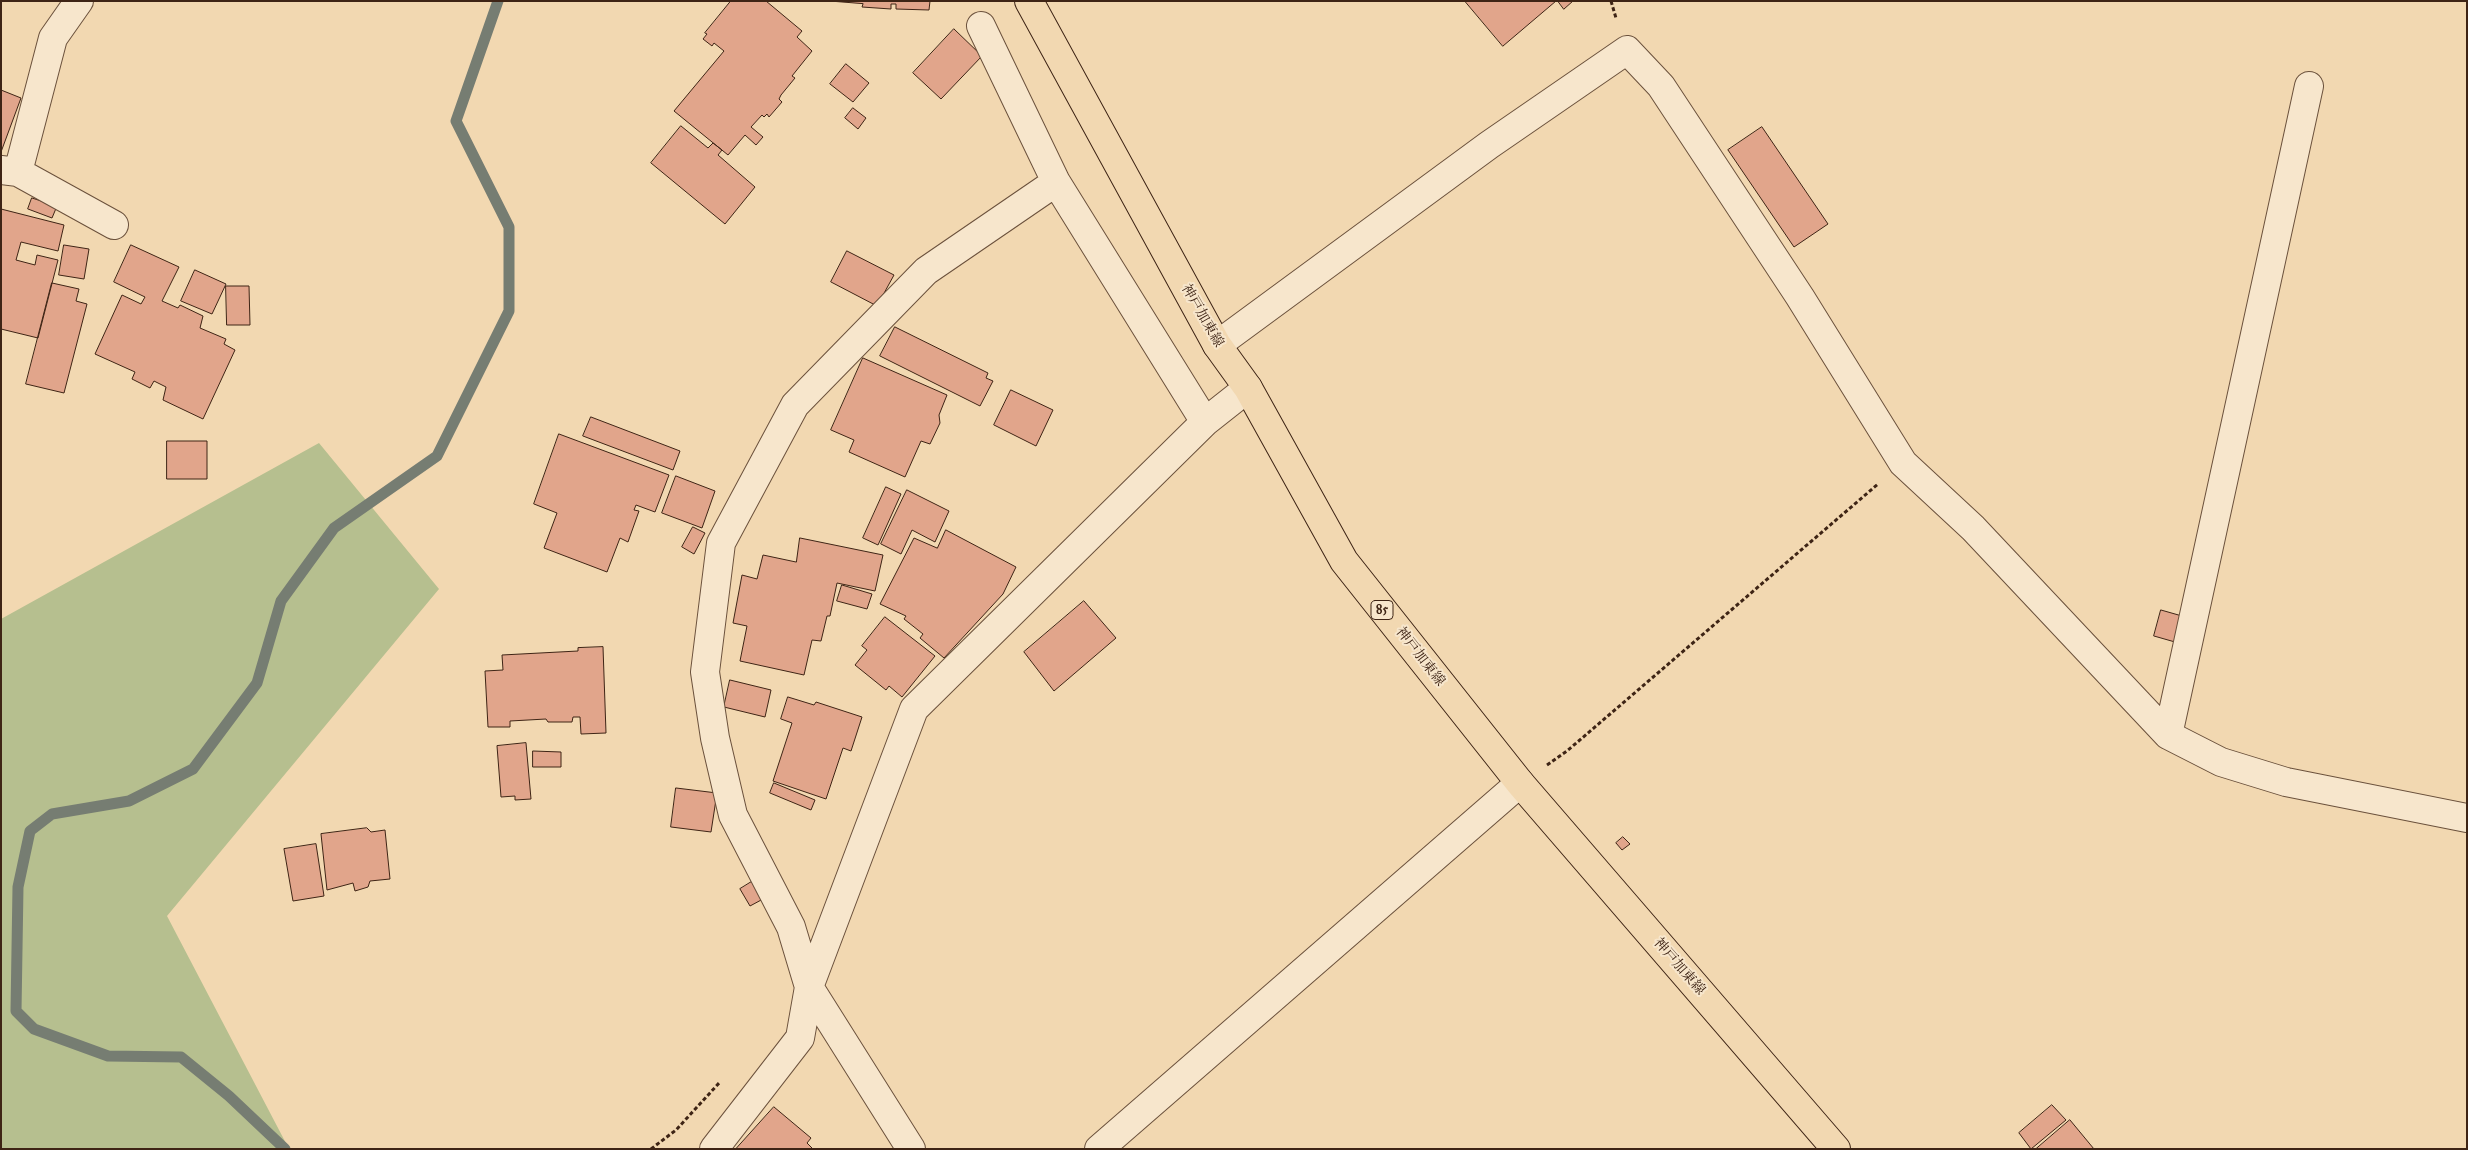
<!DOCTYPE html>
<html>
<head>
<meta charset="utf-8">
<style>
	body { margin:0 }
	#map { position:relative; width:2468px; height:1150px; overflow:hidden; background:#f2d8b1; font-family:"IM FELL Great Primer",serif }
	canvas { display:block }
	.frame { position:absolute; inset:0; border:2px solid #3e2415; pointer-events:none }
</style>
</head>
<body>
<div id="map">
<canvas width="2468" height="1150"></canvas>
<div class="frame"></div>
</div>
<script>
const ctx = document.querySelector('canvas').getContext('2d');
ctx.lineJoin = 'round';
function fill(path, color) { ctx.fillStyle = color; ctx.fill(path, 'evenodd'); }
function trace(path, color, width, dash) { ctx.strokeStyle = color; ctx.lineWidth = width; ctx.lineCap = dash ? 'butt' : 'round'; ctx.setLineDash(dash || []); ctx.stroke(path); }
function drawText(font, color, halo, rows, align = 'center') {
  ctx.font = font + ' "IM FELL Great Primer","Noto Serif JP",serif'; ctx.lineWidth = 4; ctx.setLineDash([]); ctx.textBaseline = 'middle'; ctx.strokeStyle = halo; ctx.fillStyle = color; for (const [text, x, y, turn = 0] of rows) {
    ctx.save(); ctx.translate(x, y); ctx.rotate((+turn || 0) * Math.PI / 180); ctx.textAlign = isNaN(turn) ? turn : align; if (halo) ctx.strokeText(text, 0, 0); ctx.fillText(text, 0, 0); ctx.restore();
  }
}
fill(new Path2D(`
	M 319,443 L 439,589 L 167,916 L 289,1149 L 1,1149 L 1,619 Z`), '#b6bf8f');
trace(new Path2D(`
	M 285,1149 L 229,1096 L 181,1057 L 108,1056 L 34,1029 L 16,1011 L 18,887 L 30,831 L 52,814 L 129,801 L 193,769 L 257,683 L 281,601 L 334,528 L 437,456 L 509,311 L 509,227 L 456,121 L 498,1`), '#767d72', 11);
const building = new Path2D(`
	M 731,1 L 766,1 L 802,31 L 797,37 L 812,51 L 792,76 L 795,78 L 781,95 L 779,99 L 782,102 L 769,117 L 767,114 L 764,117 L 762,115 L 751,127 L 763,137 L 756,145 L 745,135 L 728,155 L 674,111 L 724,51 L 714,43 L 712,46 L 703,39 L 707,34 L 705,33 Z
	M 830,1 L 930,1 L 929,10 L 896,9 L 896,4 L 891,4 L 891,9 L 862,7 L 863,4 Z
	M 1465,1 L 1556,1 L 1503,46 Z
	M 1558,1 L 1573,1 L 1564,9 Z
	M 954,29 L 982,56 L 941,99 L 913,73 Z
	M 846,64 L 869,83 L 853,102 L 830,84 Z
	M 1,90 L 21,98 L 1,152 Z
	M 853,108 L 866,118 L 858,129 L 845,118 Z
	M 681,126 L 708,148 L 713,143 L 722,150 L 718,155 L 755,187 L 725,224 L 651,163 Z
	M 1762,127 L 1828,224 L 1794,247 L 1728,150 Z
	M 32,198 L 57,206 L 52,218 L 28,209 Z
	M 1,209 L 64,225 L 58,251 L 21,242 L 16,260 L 35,265 L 37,255 L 58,260 L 38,338 L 1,329 Z
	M 64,245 L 89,249 L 84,279 L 59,275 Z
	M 131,245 L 179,267 L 162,301 L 178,308 L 180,305 L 203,316 L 200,328 L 226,339 L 224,344 L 235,350 L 203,419 L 163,400 L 166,387 L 154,381 L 150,388 L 132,379 L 135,372 L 95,354 L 122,295 L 141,304 L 145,297 L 114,282 Z
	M 847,251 L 894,275 L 877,306 L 831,282 Z
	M 195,270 L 226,284 L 212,314 L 181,301 Z
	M 52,283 L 79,289 L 76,301 L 87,304 L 64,393 L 26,384 Z
	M 226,286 L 249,286 L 250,325 L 227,325 Z
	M 895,327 L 988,373 L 986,378 L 993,381 L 980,406 L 880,356 Z
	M 863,358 L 947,395 L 939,415 L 940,423 L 930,444 L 921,441 L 905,477 L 849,452 L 854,440 L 831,430 Z
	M 1011,390 L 1053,410 L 1036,446 L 994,425 Z
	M 591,417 L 680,451 L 673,470 L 583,436 Z
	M 559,434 L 669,475 L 655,512 L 636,505 L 634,510 L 639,511 L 628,542 L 620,538 L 607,572 L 544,548 L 557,513 L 534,504 Z
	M 167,441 L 207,441 L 207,479 L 167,479 Z
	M 676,476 L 715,491 L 702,528 L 662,513 Z
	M 886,487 L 901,494 L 878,545 L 863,538 Z
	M 907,490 L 949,511 L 935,542 L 912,530 L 901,554 L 881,544 Z
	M 693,527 L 705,533 L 694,554 L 682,547 Z
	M 946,530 L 1016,567 L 1003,594 L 944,658 L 920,638 L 923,634 L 904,619 L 906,616 L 880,604 L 914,538 L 937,548 Z
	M 800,538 L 883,555 L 875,591 L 837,583 L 830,616 L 827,616 L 821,641 L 812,640 L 804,675 L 740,661 L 747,626 L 733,623 L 742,575 L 757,579 L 763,555 L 796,562 Z
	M 842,585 L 872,594 L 867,609 L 837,601 Z
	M 1084,601 L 1116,638 L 1054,691 L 1024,652 Z
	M 2161,610 L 2182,616 L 2175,642 L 2154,636 Z
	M 885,617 L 935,656 L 902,697 L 889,686 L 886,690 L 855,665 L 867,650 L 862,646 Z
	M 603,647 L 606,733 L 581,734 L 580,717 L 573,717 L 572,722 L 548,722 L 546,719 L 510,721 L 510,727 L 488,727 L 485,671 L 503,670 L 502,655 L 578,651 L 578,648 Z
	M 730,680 L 771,690 L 765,717 L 724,707 Z
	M 788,697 L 814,705 L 816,702 L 862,717 L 851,751 L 843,748 L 826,799 L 773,781 L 792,723 L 781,719 Z
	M 526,743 L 531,799 L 515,800 L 515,796 L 501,797 L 497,746 Z
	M 533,751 L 561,752 L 561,767 L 533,767 Z
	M 774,783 L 815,800 L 811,810 L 770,793 Z
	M 676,788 L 717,793 L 711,832 L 671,827 Z
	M 367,828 L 371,832 L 385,830 L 390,879 L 370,881 L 368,887 L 355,891 L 353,883 L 327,890 L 321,834 Z
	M 1623,837 L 1630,844 L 1622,850 L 1616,843 Z
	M 316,844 L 324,896 L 293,901 L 284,849 Z
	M 753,881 L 763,899 L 750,906 L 740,889 Z
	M 2052,1105 L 2066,1120 L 2031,1149 L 2019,1133 Z
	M 774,1107 L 811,1138 L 807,1143 L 813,1149 L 736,1149 Z
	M 2070,1120 L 2094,1149 L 2036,1149 Z`);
fill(building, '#e1a58b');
trace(building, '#3e2415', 1);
const minor = new Path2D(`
	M 981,26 L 1056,182 L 1205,422
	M 1,170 L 18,172 L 114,225
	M 18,172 L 53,38 L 79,1
	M 1217,345 L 1489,145 L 1627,50 L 1661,86 L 1800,297 L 1903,463 L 1973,528 L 2168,735 L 2221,762 L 2286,782 L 2467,818
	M 2168,735 L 2309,86
	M 714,1149 L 800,1038 L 809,987 L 914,709 L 1205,422 L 1248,388
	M 911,1149 L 809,987 L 791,927 L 733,815 L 715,738 L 705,672 L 721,543 L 795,405 L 926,271 L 1056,182
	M 1099,1149 L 1520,783`);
const major = new Path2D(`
	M 1029,1 L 1217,345 L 1248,388 L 1344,561 L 1520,783 L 1836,1149`);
trace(minor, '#6b513c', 30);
trace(major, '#3e2415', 30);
trace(new Path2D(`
	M 1611,1 L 1616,18
	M 1547,765 L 1567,751 L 1878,484
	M 651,1149 L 676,1130 L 720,1082`), '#3e2415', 3, [4, 2.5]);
trace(minor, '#f7e6cc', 28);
trace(major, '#f2d8b1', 28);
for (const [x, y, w] of [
	[1382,610,22]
]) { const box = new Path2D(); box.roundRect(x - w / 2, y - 9.5, w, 19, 4); ctx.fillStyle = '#f7e6cc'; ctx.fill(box); trace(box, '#3e2415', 1); }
drawText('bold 12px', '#3e2415', null, [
	["85",1382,610]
]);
drawText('14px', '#3e2415', '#f7e6cc', [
	["神戸加東線",1202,316,60],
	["神戸加東線",1420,657,52],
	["神戸加東線",1679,967,49]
]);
</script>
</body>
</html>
